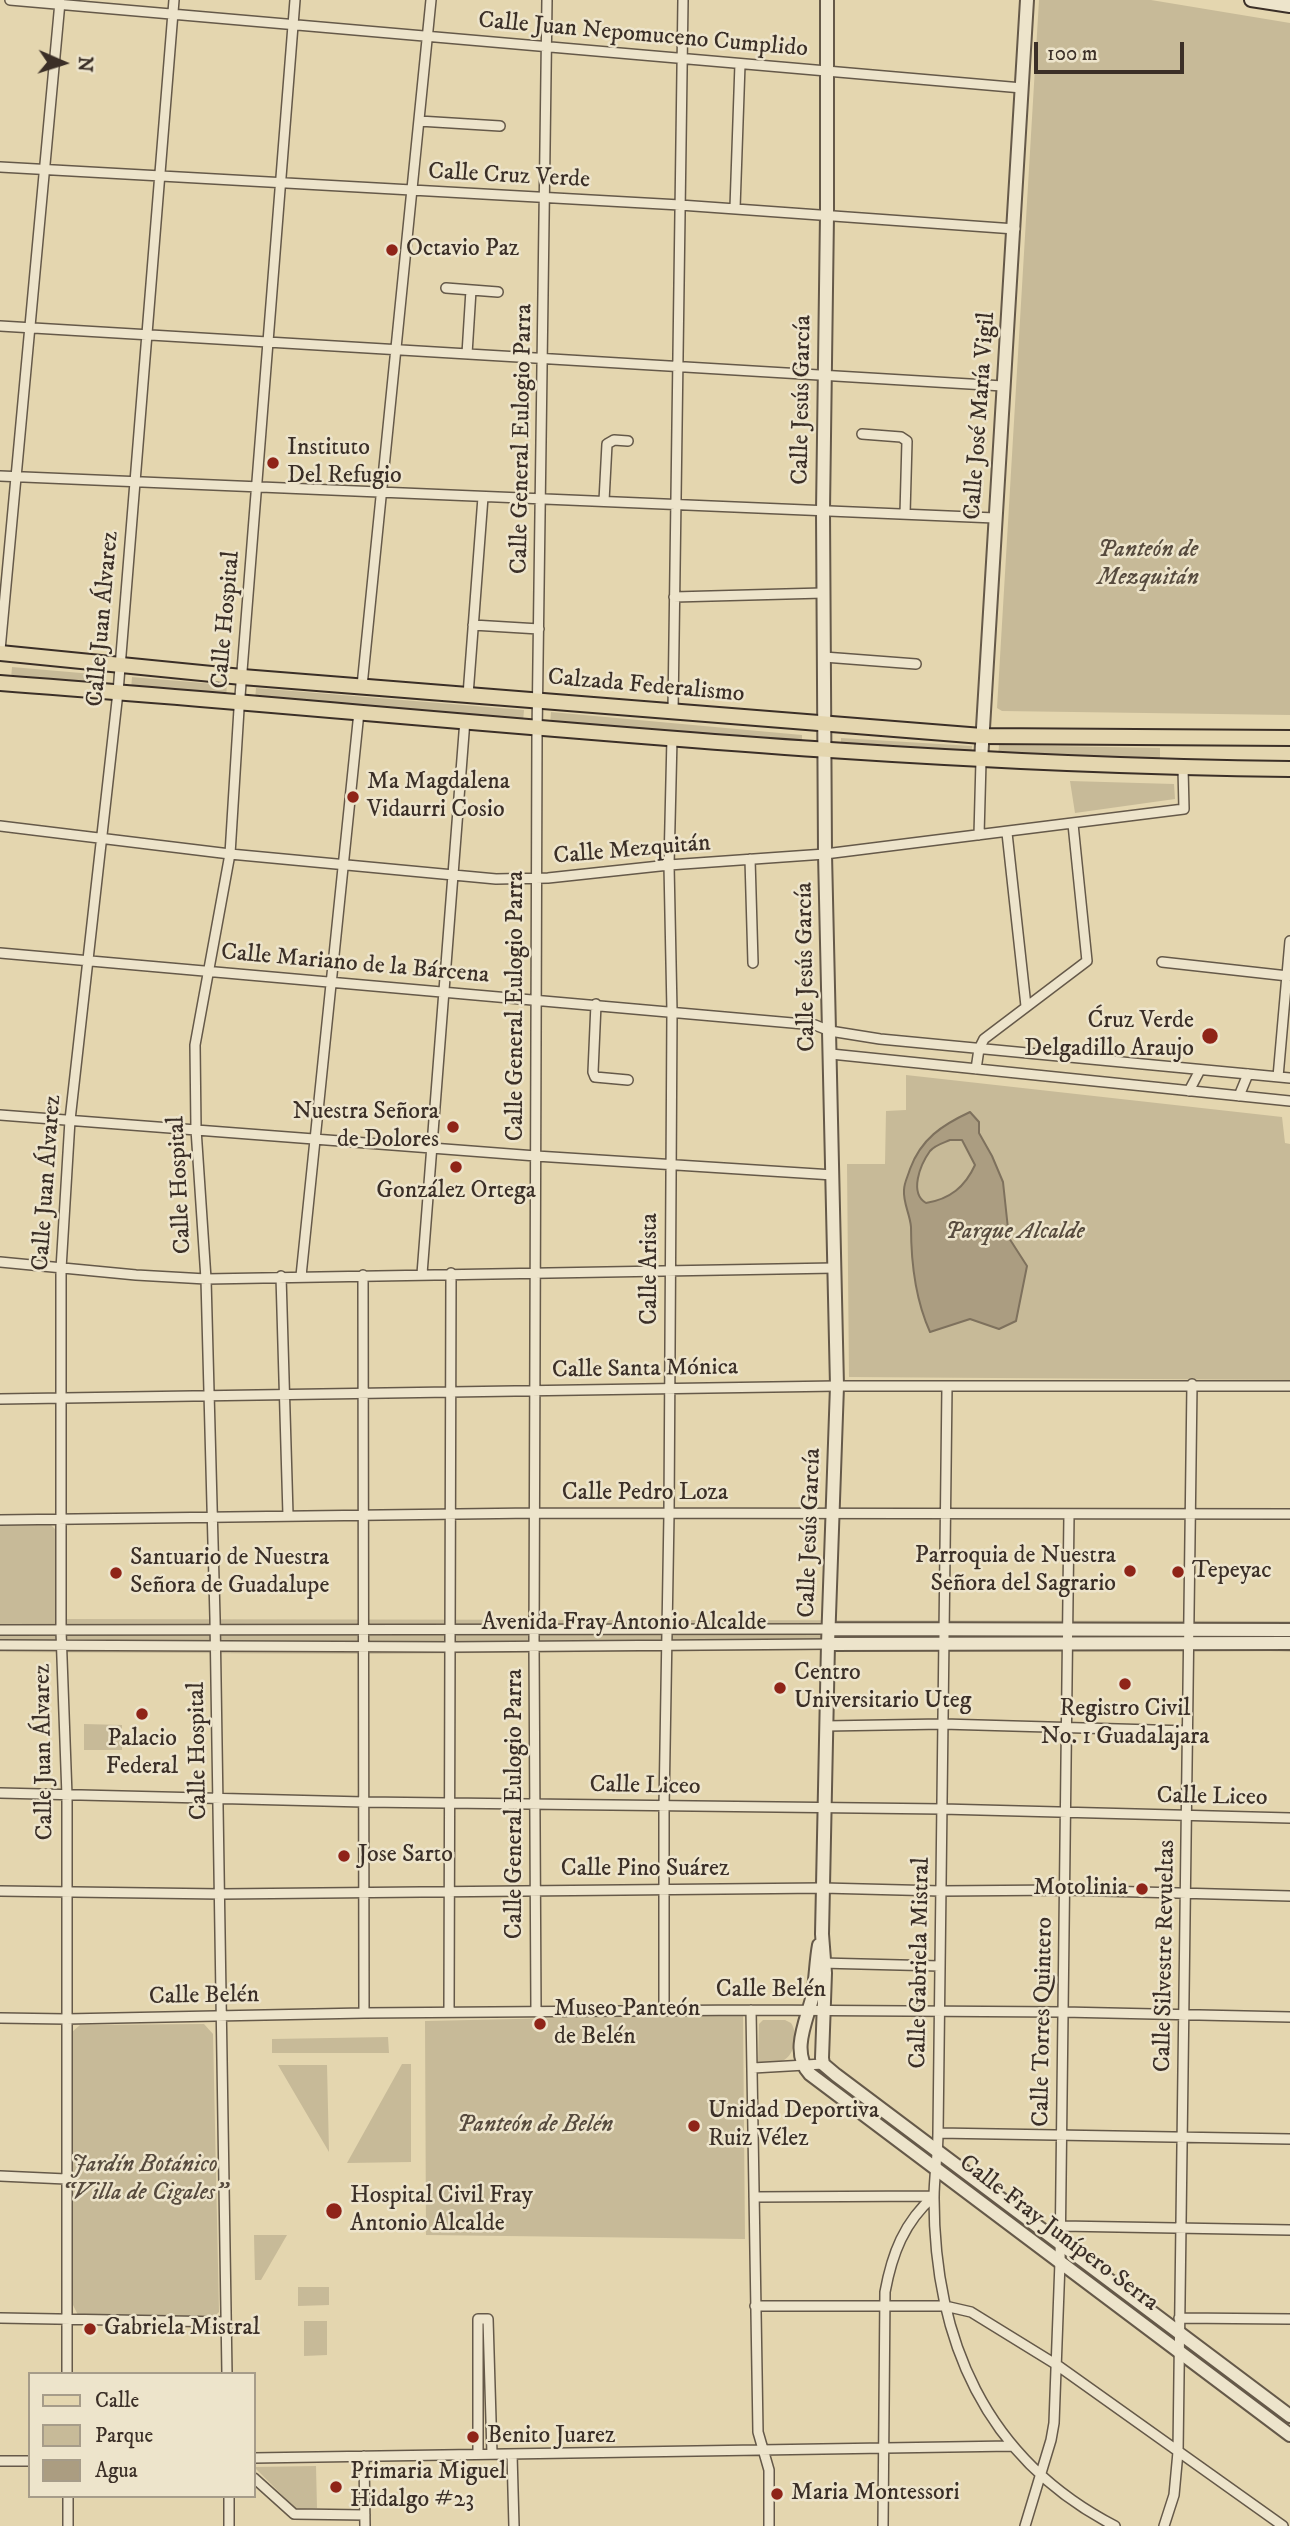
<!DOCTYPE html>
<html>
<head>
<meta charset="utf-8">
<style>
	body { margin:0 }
	#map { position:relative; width:1290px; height:2526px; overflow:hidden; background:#e4d6af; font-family:"IM FELL DW Pica",serif }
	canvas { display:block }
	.legend { position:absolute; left:28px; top:2372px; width:228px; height:126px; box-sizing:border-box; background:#ede4cb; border:2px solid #a69c89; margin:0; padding:9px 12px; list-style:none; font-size:21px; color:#3b2f27 }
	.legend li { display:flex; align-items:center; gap:14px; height:35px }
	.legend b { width:35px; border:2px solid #a69c89 }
	.north { position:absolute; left:28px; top:28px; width:70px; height:70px; -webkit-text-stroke:5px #ede4cb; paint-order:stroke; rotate:93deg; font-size:19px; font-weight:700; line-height:28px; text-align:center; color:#3b2f27 }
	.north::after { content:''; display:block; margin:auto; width:24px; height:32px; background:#3b2f27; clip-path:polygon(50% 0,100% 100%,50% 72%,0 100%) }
	.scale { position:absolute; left:1034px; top:42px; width:150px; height:32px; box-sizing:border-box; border:4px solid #3b2f27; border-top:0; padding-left:9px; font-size:21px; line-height:24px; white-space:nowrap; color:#3b2f27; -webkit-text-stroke:5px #ede4cb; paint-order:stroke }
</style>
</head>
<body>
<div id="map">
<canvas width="1290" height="2526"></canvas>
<ul class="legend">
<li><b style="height:9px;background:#e4d6af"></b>Calle</li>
<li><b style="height:19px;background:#c7ba98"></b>Parque</li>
<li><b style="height:19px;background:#ab9d81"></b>Agua</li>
</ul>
<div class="north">N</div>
<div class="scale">100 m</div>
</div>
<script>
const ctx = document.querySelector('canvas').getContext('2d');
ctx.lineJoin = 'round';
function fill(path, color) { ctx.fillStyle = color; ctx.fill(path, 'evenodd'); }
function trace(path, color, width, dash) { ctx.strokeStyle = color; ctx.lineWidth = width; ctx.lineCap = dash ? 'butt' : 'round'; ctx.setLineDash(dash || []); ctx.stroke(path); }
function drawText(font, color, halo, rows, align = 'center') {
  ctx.font = font + ' "IM FELL DW Pica",serif'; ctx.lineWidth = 5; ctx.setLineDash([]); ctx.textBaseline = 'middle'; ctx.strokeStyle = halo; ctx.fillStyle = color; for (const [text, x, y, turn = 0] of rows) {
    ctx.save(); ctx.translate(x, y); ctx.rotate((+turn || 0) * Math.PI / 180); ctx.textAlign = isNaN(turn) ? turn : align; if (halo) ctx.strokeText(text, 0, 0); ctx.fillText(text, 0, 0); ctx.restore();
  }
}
fill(new Path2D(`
	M 1039,0 L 1151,0 L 1290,23 L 1290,715 L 1002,711 L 997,708 Z
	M 12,667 L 104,675 L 104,687 L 11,679 Z
	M 132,677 L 227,685 L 226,698 L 131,690 Z
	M 256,688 L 524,710 L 523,722 L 255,700 Z
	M 551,712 L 802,735 L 802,740 L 755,737 L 734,740 L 550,725 Z
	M 841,738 L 972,746 L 971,757 L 841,749 Z
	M 999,745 L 1160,748 L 1160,760 L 998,759 Z
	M 1070,781 L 1174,784 L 1175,799 L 1075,813 Z
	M 906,1075 L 1282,1117 L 1285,1143 L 1290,1144 L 1290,1380 L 849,1377 L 847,1164 L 885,1164 L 886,1111 L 906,1110 Z
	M 0,1524 L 51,1525 L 56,1530 L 57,1619 L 1290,1621 L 1290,1652 L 1189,1647 L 372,1654 L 0,1652 Z
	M 84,1724 L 122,1725 L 122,1750 L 84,1750 Z
	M 743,2014 L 745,2239 L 426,2235 L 425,2021 Z
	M 763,2020 L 785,2020 L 791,2023 C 799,2035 795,2058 779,2062 C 774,2064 767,2063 761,2064 L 758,2062 L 759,2024 Z
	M 204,2024 L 213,2034 L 219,2312 L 211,2320 L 78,2315 L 73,2305 L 72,2032 L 80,2025 Z
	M 388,2037 L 389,2053 L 272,2053 L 272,2039 Z
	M 402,2064 L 411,2064 L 411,2162 L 347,2163 Z
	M 278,2065 L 327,2065 L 329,2152 Z
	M 254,2235 L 287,2235 L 261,2280 L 255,2280 Z
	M 298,2287 L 329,2287 L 329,2305 L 298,2306 Z
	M 304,2321 L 327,2321 L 327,2355 L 304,2356 Z
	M 316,2466 L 317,2508 L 296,2509 L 254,2467 Z`), '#c7ba98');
const water = new Path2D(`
	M 970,1112 L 979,1122 L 979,1133 L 992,1156 L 1003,1182 L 1009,1238 L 1027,1266 L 1016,1321 L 999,1329 L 970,1319 L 930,1332 C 916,1301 911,1261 911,1227 C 910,1214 903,1203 904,1190 C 904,1183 908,1176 910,1169 C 921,1139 942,1125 970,1112 ZM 950,1140 L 962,1140 L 975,1165 C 965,1187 950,1199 926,1203 C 909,1193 920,1165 930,1151 C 935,1145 943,1143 950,1140 Z`);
fill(water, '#ab9d81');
trace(water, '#7e715d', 2);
const minor = new Path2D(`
	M 10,0 L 1022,88
	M 419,121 L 500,126
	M 0,167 L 680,205 L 1015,229
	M 735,208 L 740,64
	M 446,288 L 498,292
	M 0,326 L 1003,386
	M 467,354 L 471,290
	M 862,434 L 901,437 L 907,441 L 905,514
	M 0,476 L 995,518
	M 604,501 L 607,444 L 614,440 L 628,441
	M 674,597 L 823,593
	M 473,625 L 539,629
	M 0,650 L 60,2
	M 824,657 L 916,664
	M 362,686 L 431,0
	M 468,695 L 483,497
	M 673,711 L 683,0
	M 0,826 L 230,854 L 496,879 L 548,878 L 669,865 L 825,854 L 1184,809 L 1183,768
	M 1007,833 L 1026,1006
	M 979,835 L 981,761
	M 750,859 L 753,963
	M 0,953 L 815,1025 L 830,1031 L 880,1039 L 1290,1078
	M 1162,962 L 1288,976
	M 596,1004 L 593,1072 L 595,1077 L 628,1080
	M 831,1054 L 1290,1101
	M 976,1069 L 979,1049 L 984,1039 L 1087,961 L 1073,824
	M 1278,1077 L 1290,941
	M 1189,1091 L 1200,1070
	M 1239,1096 L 1248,1074
	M 0,1115 L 536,1156 L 833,1175
	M 0,1262 L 136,1275 L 206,1279 L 835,1268
	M 422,1274 L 465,720
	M 363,1275 L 364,2013
	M 281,1276 L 288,1515
	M 301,1276 L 359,712
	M 947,1386 L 938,2133 C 938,2155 934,2176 934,2198 C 934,2339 985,2459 1115,2526
	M 0,1399 L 837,1386 L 1290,1386
	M 0,1520 L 535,1513 L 1290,1514
	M 0,1630 L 828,1629
	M 0,1645 L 450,1647 L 828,1644
	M 826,1726 L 943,1724 L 1188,1731
	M 0,1793 L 364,1802 L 942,1809 L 1290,1818
	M 0,1891 L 221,1894 L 823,1888 L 941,1891 L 1065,1890 L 1290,1896
	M 821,1963 L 940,1966
	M 751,2010 L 758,2432 L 769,2470 L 769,2526
	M 664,2011 L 664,1807 L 669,1514 L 672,1011 L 669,865 L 672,738
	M 449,2012 L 451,1273
	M 536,2012 L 534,1644 L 537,735 L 547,0
	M 0,2018 L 66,2019 L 364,2013 L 751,2010 L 1063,2012 L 1290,2017
	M 753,2068 L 823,2064
	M 938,2133 L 1290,2139
	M 0,2176 L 66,2179
	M 754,2197 L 934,2196
	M 1061,2226 L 1290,2230
	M 755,2306 L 945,2306 L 971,2312 L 1057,2365 L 1283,2526
	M 0,2318 L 226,2322
	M 1179,2318 L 1290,2319
	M 67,2374 L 67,1796 L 61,1631 L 61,1269 L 70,1120 L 118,692 L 174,0
	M 227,2374 L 215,1618 L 206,1279 L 196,1129 L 195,1045 L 230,854 L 239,709 L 295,0
	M 478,2454 L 478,2319 L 488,2319 L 492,2454
	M 512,2454 L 514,2526
	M 364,2456 L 365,2526
	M 254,2458 L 1012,2446
	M 0,2461 L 30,2461
	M 254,2478 L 294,2514 L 365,2515
	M 68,2496 L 68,2526
	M 229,2496 L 229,2526
	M 883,2526 L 885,2292 C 892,2254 904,2222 934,2196
	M 1025,2526 L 1051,2440 L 1054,2423 L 1060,2262 L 1069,1514
	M 1164,2526 L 1174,2495 L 1178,2452 L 1192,1384`);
const tertiary = new Path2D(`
	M 827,0 L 827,215 L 823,511 L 825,854 L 837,1386 L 828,1644 L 822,1934 L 825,1973 L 822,2058 L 823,2064 L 836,2075 L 1290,2416
	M 981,761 L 1027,0
	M 828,1629 L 1290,1630
	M 828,1644 L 1290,1643
	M 819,1945 C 816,1961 816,1978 813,1995 C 807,2020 790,2052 810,2074 L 1290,2435`);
const secondary = new Path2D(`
	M 1251,0 L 1290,6`);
const primary = new Path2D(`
	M 0,653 L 242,677 L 982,736 L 1290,738
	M 0,683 C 430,715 859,765 1290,769`);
trace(minor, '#655949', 12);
trace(tertiary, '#655949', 16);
trace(secondary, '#3b2f27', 16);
trace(primary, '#3b2f27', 18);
trace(minor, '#ede4cb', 9);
trace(tertiary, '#ede4cb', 12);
trace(secondary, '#ede4cb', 12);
trace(primary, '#e4d6af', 14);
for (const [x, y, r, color] of [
	[392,250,7,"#8f2418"],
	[273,463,7,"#8f2418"],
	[353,797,7,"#8f2418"],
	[1210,1036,9,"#8f2418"],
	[453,1127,7,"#8f2418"],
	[456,1167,7,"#8f2418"],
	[1130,1571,7,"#8f2418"],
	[1178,1572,7,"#8f2418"],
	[116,1573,7,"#8f2418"],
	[1125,1684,7,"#8f2418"],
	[780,1688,7,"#8f2418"],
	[142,1714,7,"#8f2418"],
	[344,1856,7,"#8f2418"],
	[1142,1889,7,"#8f2418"],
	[540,2024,7,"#8f2418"],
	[694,2126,7,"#8f2418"],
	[334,2211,9,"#8f2418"],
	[90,2329,7,"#8f2418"],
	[473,2437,7,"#8f2418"],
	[336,2487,7,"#8f2418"],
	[777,2494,7,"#8f2418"]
]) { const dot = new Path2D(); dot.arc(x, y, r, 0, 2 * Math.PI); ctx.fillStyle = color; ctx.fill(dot); trace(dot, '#ede4cb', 2.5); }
drawText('24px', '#3b2f27', '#ede4cb', [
	["Calle Juan Nepomuceno Cumplido",643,36,5],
	["Calle Cruz Verde",509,177,3],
	["Calle Jesús García",803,400,-89],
	["Calle José María Vigil",981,416,-86],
	["Calle General Eulogio Parra",523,439,-89],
	["Calle Juan Álvarez",104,619,-85],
	["Calle Hospital",227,620,-85],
	["Calzada Federalismo",646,687,5],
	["Calle Mezquitán",632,851,-5],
	["Calle Mariano de la Bárcena",355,965,5],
	["Calle Jesús García",807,967,-91],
	["Calle General Eulogio Parra",517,1006,-90],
	["Calle Juan Álvarez",48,1183,-86],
	["Calle Hospital",181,1185,-93],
	["Calle Arista",651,1269,-90],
	["Calle Santa Mónica",645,1370,-1],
	["Calle Pedro Loza",645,1494],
	["Calle Jesús García",811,1533,-88],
	["Avenida Fray Antonio Alcalde",624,1624],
	["Calle Hospital",199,1751,-91],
	["Calle Juan Álvarez",45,1752,-91],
	["Calle Liceo",645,1787,1],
	["Calle Liceo",1212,1798,1],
	["Calle General Eulogio Parra",516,1804,-90],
	["Calle Pino Suárez",645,1870],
	["Calle Silvestre Revueltas",1166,1956,-89],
	["Calle Gabriela Mistral",921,1963,-89],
	["Calle Belén",771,1991],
	["Calle Belén",204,1997,-1],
	["Calle Torres Quintero",1044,2022,-89],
	["Calle Fray Junípero Serra",1058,2234,37]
]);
drawText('24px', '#3b2f27', '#ede4cb', [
	["Octavio Paz",406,250],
	["Instituto",287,449],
	["Del Refugio",287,477],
	["Ma Magdalena",367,783],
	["Vidaurri Cosio",367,811],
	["Ćruz Verde",1194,1022,"right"],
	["Delgadillo Araujo",1194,1050,"right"],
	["Nuestra Señora",439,1113,"right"],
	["de Dolores",439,1141,"right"],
	["González Ortega",456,1192,"center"],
	["Parroquia de Nuestra",1116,1557,"right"],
	["Señora del Sagrario",1116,1585,"right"],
	["Santuario de Nuestra",130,1559],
	["Señora de Guadalupe",130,1587],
	["Tepeyac",1192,1572],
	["Centro",794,1674],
	["Universitario Uteg",794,1702],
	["Registro Civil",1125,1710,"center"],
	["No. 1 Guadalajara",1125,1738,"center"],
	["Palacio",142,1740,"center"],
	["Federal",142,1768,"center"],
	["Jose Sarto",358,1856],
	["Motolinia",1128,1889,"right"],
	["Museo Panteón",554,2010],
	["de Belén",554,2038],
	["Unidad Deportiva",708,2112],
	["Ruiz Vélez",708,2140],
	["Hospital Civil Fray",350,2197],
	["Antonio Alcalde",350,2225],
	["Gabriela Mistral",104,2329],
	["Benito Juarez",487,2437],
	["Primaria Miguel",350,2473],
	["Hidalgo #23",350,2501],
	["Maria Montessori",791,2494]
], 'left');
drawText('italic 24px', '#574b3e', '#ede4cb', [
	["Panteón de",1148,551],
	["Mezquitán",1148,579],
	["Parque Alcalde",1015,1233],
	["Panteón de Belén",535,2126],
	["Jardín Botánico",144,2166],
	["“Villa de Cigales”",144,2194]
]);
</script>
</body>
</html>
